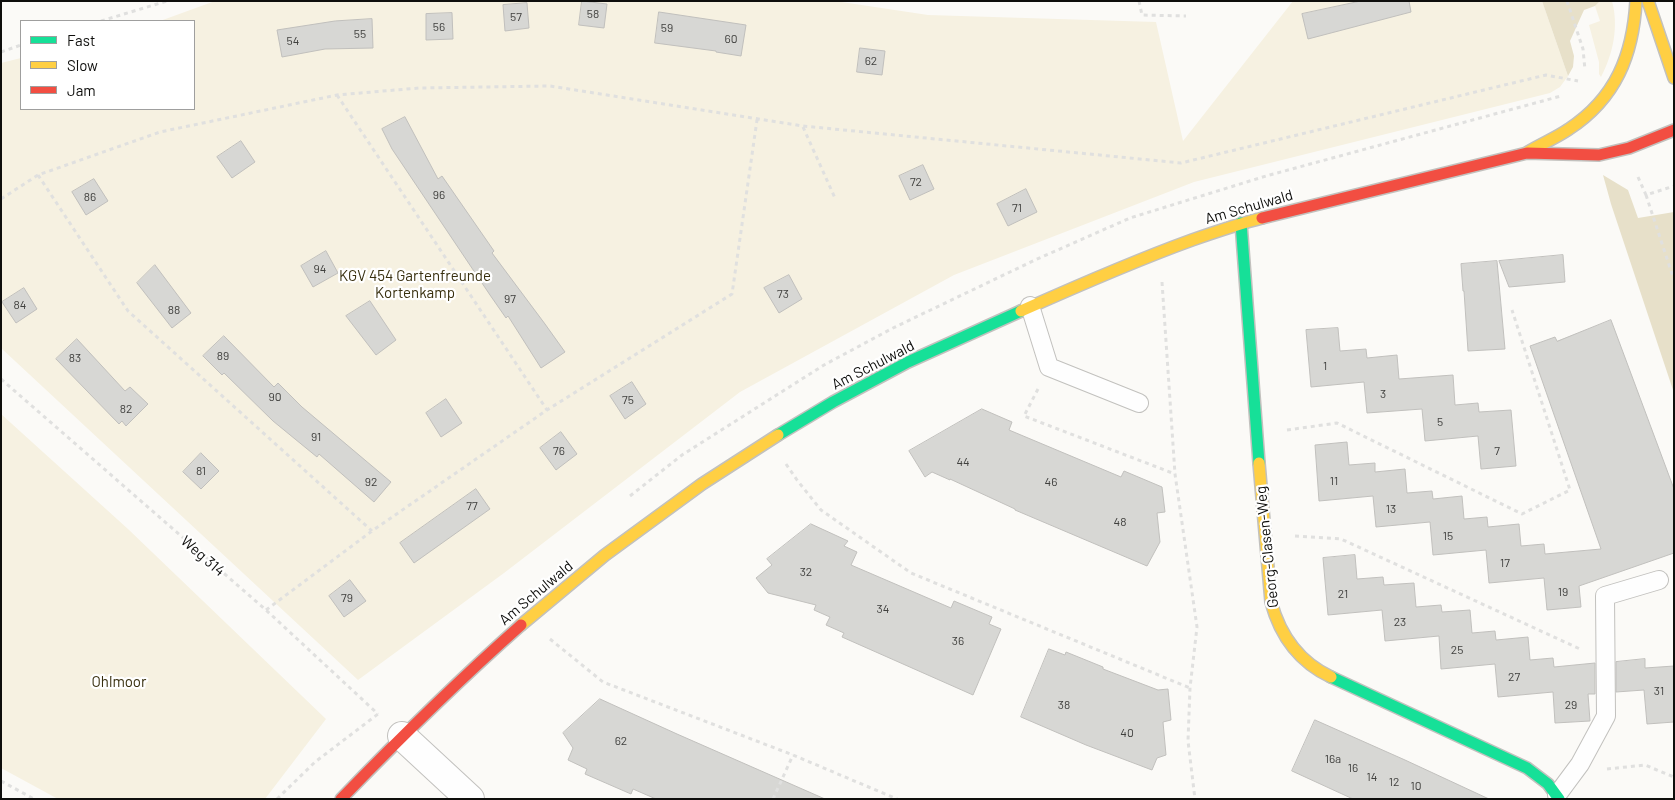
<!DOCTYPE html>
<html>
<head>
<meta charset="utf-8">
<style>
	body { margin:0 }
	#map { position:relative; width:1675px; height:800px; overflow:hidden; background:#fbfaf7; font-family:Barlow,sans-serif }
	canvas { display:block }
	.frame { position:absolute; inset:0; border:2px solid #0e0e0c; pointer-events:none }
	.legend { position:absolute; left:20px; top:20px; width:175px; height:90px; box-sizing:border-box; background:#fff; border:1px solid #9f9f9e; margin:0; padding:6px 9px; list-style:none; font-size:15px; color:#0e0e0c }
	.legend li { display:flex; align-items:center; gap:10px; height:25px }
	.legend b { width:25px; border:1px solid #9f9f9e }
</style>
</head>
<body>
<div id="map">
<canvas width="1675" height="800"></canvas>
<div class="frame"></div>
<ul class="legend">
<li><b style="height:6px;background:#16e098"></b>Fast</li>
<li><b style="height:6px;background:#ffcf43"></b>Slow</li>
<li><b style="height:6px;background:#f24e42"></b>Jam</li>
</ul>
</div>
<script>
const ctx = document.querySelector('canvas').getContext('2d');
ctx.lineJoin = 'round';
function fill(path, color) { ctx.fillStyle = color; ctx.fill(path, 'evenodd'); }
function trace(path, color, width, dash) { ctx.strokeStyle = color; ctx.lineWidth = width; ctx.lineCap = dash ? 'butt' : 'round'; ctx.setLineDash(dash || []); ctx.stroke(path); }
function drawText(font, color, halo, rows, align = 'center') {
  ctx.font = font + ' Barlow,sans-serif'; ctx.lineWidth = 4.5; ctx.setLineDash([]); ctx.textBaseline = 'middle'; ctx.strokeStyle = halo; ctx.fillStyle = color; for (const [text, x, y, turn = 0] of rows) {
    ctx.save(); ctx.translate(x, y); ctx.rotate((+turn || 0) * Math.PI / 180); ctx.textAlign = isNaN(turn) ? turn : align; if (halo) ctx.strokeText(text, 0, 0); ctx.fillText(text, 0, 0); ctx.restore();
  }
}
fill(new Path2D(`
	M 215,1 L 835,1 L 928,15 L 1156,22 L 1183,141 L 1293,1 L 1542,1 L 1568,76 L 1560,87 L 1550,93 L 1194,182 L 954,275 L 740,392 L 504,573 L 358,680 L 1,348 L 1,63 L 21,58 L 21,109 L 194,109 L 194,21 L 160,21 Z
	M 1600,1 L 1612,1 C 1619,27 1613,54 1601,77 L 1599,74 L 1599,62 L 1589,25 L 1600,21 L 1595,6 Z
	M 1,414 L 128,529 L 326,719 L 265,799 L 58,799 L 1,768 Z`), '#f6f1e1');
fill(new Path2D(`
	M 1542,1 L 1600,1 L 1595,6 L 1584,10 L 1570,41 L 1574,56 L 1573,67 L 1568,76 Z
	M 1603,175 L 1628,190 L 1638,218 L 1674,212 L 1674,393 L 1611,204 Z`), '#e7e0c9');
const building = new Path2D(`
	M 582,1 L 607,4 L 604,28 L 579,25 Z
	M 1361,1 L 1409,1 L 1411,12 L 1308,39 L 1302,14 Z
	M 527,3 L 529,28 L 505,31 L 503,5 Z
	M 659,12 L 746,25 L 741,56 L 716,52 L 716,51 L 655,43 Z
	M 452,13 L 453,39 L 426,40 L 426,14 Z
	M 372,19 L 373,48 L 325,49 L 282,57 L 277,30 L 335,21 Z
	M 860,48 L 885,51 L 882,75 L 857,72 Z
	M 405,117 L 438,179 L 442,176 L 494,251 L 492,253 L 545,324 L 565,352 L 541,368 L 508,316 L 506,318 L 490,295 L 392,149 L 382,129 Z
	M 241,141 L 255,162 L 232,178 L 217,157 Z
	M 923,165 L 934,189 L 910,200 L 899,176 Z
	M 94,179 L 108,201 L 86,215 L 72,192 Z
	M 1026,189 L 1037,212 L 1008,226 L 997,204 Z
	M 326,251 L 338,273 L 313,287 L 301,266 Z
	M 1563,255 L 1565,282 L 1509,287 L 1499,261 Z
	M 1497,261 L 1505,349 L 1468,351 L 1464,291 L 1463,291 L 1461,264 Z
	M 155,265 L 191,313 L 172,328 L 137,283 Z
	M 789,275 L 802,299 L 779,313 L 764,288 Z
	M 24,288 L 37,309 L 16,323 L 2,302 Z
	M 370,301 L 396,340 L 376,355 L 346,316 Z
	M 1611,320 L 1674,489 L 1674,553 L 1579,586 L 1581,607 L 1547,610 L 1544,578 L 1489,583 L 1486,550 L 1433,555 L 1430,522 L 1376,527 L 1373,496 L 1319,501 L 1315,445 L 1347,442 L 1349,465 L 1375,463 L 1375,472 L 1405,469 L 1407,493 L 1432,491 L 1433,499 L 1462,496 L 1464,519 L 1487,517 L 1488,527 L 1519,524 L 1521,546 L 1544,544 L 1545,554 L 1601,549 L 1530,346 L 1555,337 L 1557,341 Z
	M 1338,328 L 1340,351 L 1366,349 L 1367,358 L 1397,355 L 1399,379 L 1453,375 L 1455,405 L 1478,403 L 1479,412 L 1511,410 L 1516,466 L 1481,469 L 1478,436 L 1425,441 L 1422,409 L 1367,413 L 1364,382 L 1311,387 L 1306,330 Z
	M 224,336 L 274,387 L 278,383 L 302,407 L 391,482 L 374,502 L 319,454 L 317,457 L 273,421 L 224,373 L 222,375 L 203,356 Z
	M 77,339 L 125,391 L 130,387 L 148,404 L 126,426 L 122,421 L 119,424 L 56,359 Z
	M 632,382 L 646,404 L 625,419 L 610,396 Z
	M 446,399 L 462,423 L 441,437 L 426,413 Z
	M 982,409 L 1012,422 L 1009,430 L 1121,477 L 1124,471 L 1162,487 L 1165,512 L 1157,513 L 1160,542 L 1147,566 L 1015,510 L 1015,509 L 950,479 L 950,480 L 932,472 L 925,477 L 909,451 Z
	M 561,432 L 577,454 L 556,470 L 540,448 Z
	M 201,453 L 219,471 L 201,489 L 183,472 Z
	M 476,489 L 490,509 L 414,563 L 400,543 Z
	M 811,524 L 848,541 L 844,546 L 857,552 L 851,565 L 951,608 L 954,601 L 992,617 L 989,624 L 1001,629 L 973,695 L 842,637 L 844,633 L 826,625 L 830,617 L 814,610 L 816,605 L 768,593 L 756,578 L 772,565 L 767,559 Z
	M 1355,555 L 1357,579 L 1383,577 L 1384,585 L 1414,583 L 1416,607 L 1441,605 L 1442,612 L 1470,610 L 1472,633 L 1495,631 L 1496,640 L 1528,637 L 1530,660 L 1553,658 L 1554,667 L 1595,663 L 1595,694 L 1588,694 L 1590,721 L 1555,723 L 1553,692 L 1498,697 L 1495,664 L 1441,669 L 1439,636 L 1385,641 L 1382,610 L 1328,615 L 1323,558 Z
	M 350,580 L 366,601 L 344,617 L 329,596 Z
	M 1049,649 L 1065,655 L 1066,652 L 1103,667 L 1103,669 L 1158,690 L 1168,689 L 1171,720 L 1163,722 L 1166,755 L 1157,758 L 1152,770 L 1086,745 L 1021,717 Z
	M 1645,659 L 1645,668 L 1674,666 L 1674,722 L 1647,724 L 1644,690 L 1616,692 L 1616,662 Z
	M 600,699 L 677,734 L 825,799 L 656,799 L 633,789 L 631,794 L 585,774 L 587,769 L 568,760 L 573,748 L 563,733 Z
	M 1315,720 L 1405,760 L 1489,799 L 1353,799 L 1292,771 Z`);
fill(building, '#d7d7d4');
trace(building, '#c1c0bd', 1);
const lane = new Path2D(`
	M 1030,306 L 1049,367 L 1139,403
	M 1557,795 L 1580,764 L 1606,716 L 1605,596 L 1659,580`);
const street = new Path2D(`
	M 402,736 L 470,799`);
const fast = new Path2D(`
	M 1241,223 L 1259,463
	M 778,435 L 833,402 L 908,362 L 1021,311
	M 1331,677 L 1527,768 L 1548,784 L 1559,799`);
const slow = new Path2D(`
	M 1648,1 L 1674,78
	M 1528,152 C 1541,144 1556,138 1569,129 C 1616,98 1633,55 1636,1
	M 1021,311 C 1077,286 1134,261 1192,240 C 1215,232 1238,224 1262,218
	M 1259,463 L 1271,602 C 1280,635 1299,662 1331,677
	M 521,625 L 605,555 L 702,484 L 778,435`);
const jam = new Path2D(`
	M 1262,218 L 1527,153 L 1599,155 L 1629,148 L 1674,130
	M 341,799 C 399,739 458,681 521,625`);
trace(lane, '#c2c1be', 20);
trace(street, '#c2c1be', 30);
trace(fast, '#c2c1be', 14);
trace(slow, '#c2c1be', 14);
trace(jam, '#c2c1be', 14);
trace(new Path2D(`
	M 1139,1 L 1142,15 L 1186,16
	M 1567,1 L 1583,49 L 1585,70
	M 101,21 L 167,1
	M 1,52 L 21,45
	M 337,95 L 547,410
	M 803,127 L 835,198
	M 38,175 L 128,311 L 372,531
	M 1638,177 L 1646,195 L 1674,186
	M 1646,195 L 1674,280
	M 1,199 L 38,175 L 160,132 L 337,95 L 419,88 L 550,86 L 803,126 L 1181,163 L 1546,75 L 1578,81
	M 1162,282 L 1175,474 L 1197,627 L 1190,688 L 1188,741 L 1195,799
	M 1,379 L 266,610 L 378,714
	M 1038,389 L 1024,416 L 1175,474
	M 1287,430 L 1337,423 L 1522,514 L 1570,490 L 1512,310
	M 786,464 L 797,480 L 821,510 L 911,573 L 1190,688
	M 630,496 L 682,455 L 824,365 L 893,328 L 1035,260 L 1130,218 L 1266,176 L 1561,96
	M 1295,536 L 1341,539 L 1580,649
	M 266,610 L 372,531 L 547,410 L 732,294 L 757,120
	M 550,639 L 603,682 L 793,755 L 897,799
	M 1607,769 L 1645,765 L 1674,777
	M 1,781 L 34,799
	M 277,799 L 315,762 L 378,714
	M 773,799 L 793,755`), '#e0e0df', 3, [4, 4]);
trace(lane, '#fefefe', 18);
trace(street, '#fefefe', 28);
trace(fast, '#16e098', 11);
trace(slow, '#ffcf43', 11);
trace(jam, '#f24e42', 11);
drawText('12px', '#40403e', null, [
	["58",593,14],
	["57",516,17],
	["56",439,27],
	["59",667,28],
	["55",360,34],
	["60",731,39],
	["54",293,41],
	["62",871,61],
	["72",916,182],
	["96",439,195],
	["86",90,197],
	["71",1017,208],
	["94",320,269],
	["73",783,294],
	["97",510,299],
	["84",20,305],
	["88",174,310],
	["89",223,356],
	["83",75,358],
	["1",1325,366],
	["3",1383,394],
	["90",275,397],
	["75",628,400],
	["82",126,409],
	["5",1440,422],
	["91",316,437],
	["76",559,451],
	["7",1497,451],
	["44",963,462],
	["81",201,471],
	["11",1334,481],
	["92",371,482],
	["46",1051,482],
	["77",472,506],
	["13",1391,509],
	["48",1120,522],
	["15",1448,536],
	["17",1505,563],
	["32",806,572],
	["19",1563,592],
	["21",1343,594],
	["79",347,598],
	["34",883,609],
	["23",1400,622],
	["36",958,641],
	["25",1457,650],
	["27",1514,677],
	["31",1659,691],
	["38",1064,705],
	["29",1571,705],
	["40",1127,733],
	["62",621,741],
	["16a",1333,759],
	["16",1353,768],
	["14",1372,777],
	["12",1394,782],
	["10",1416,786]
]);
drawText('15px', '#0e0e0c', '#fff', [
	["Am Schulwald",1249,207,-16],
	["Am Schulwald",873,365,-27],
	["Georg-Clasen-Weg",1267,547,-96],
	["Weg 314",203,556,41],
	["Am Schulwald",536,593,-40]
]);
drawText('15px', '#382f0e', '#fff', [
	["KGV 454 Gartenfreunde",415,276],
	["Kortenkamp",415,293],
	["Ohlmoor",119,682]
]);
</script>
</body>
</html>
